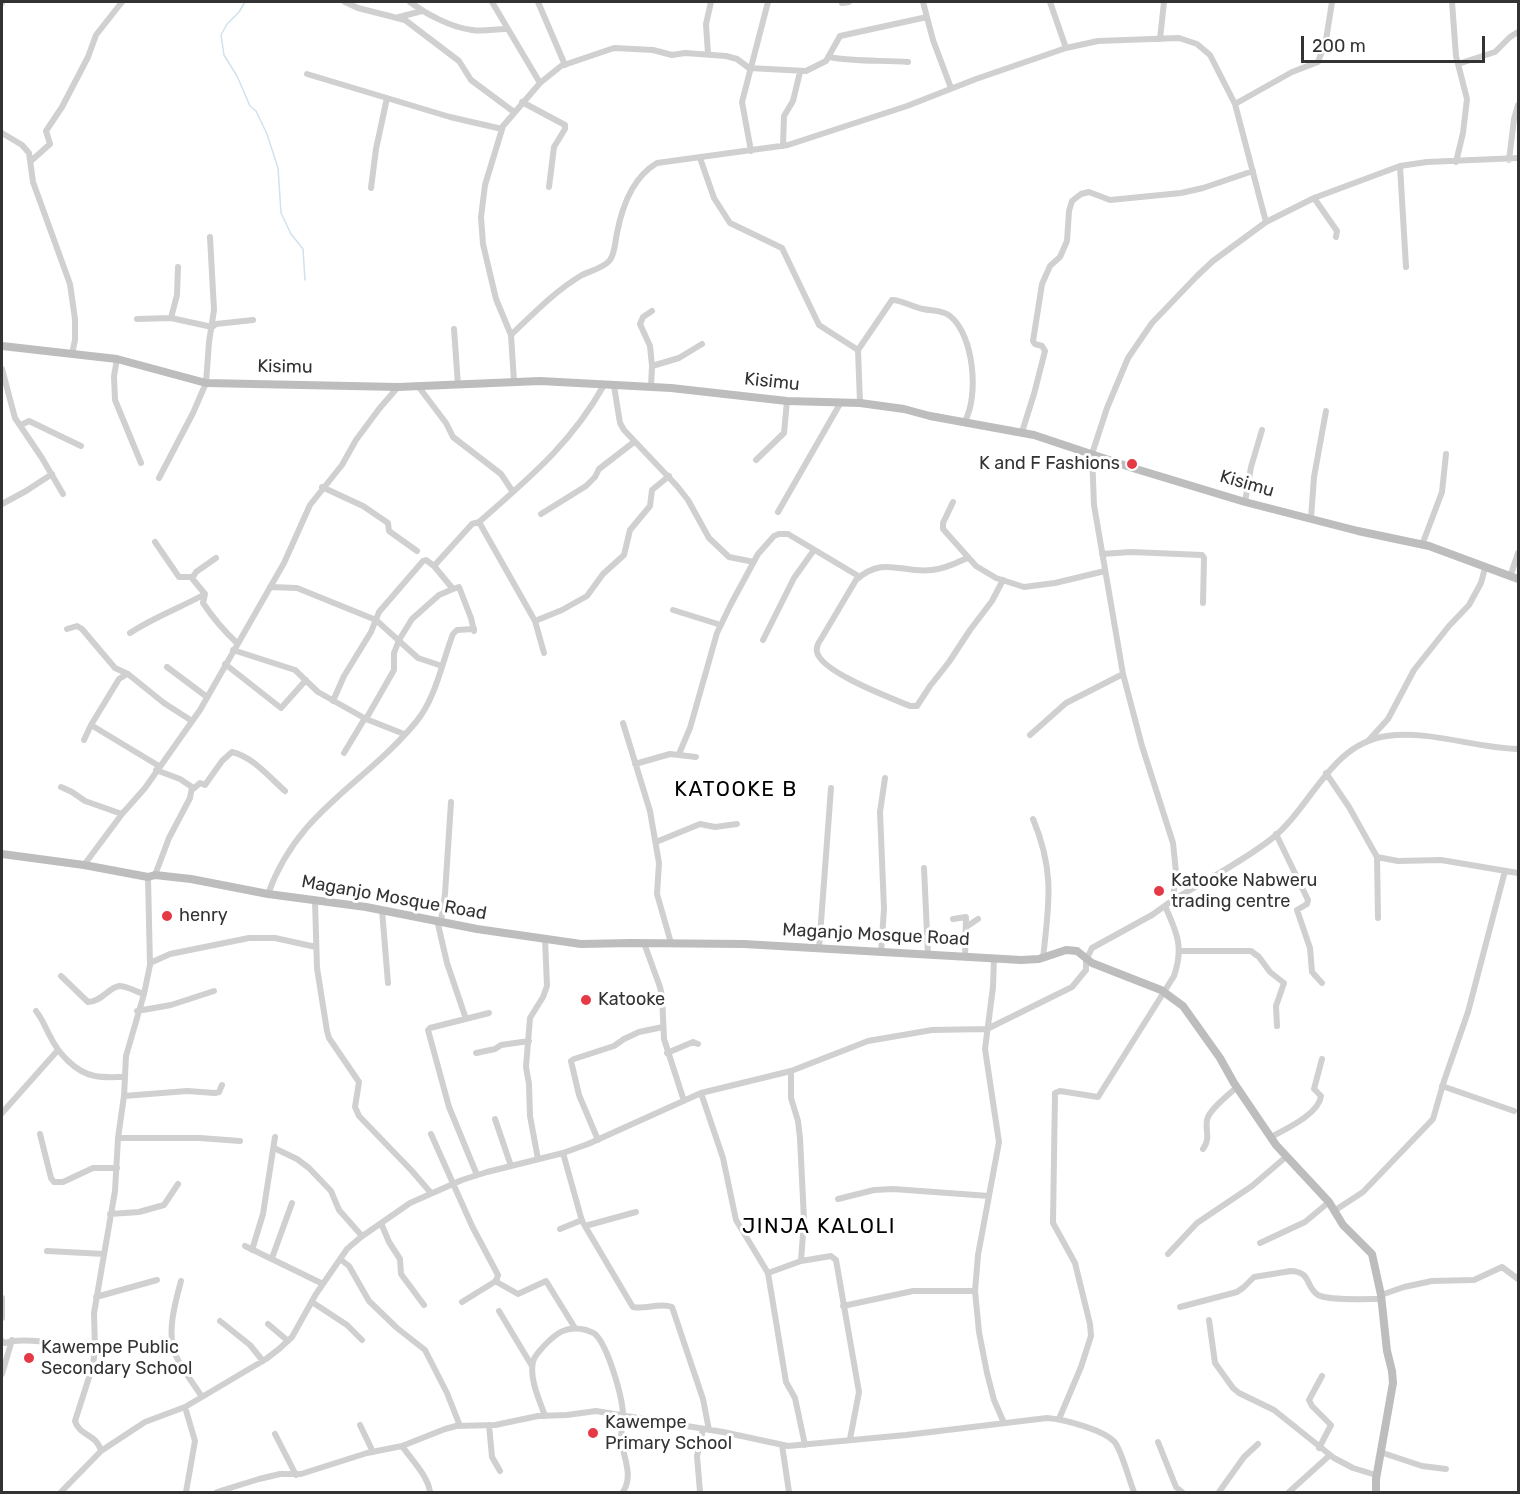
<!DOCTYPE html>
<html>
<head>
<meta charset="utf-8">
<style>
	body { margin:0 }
	#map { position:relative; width:1520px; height:1494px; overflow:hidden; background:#fff; font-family:Rubik,sans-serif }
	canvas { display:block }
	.frame { position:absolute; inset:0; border:3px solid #333; pointer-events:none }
	.scale { position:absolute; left:1301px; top:36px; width:184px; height:27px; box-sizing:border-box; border:3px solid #333; border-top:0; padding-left:8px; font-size:18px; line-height:21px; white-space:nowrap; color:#333; -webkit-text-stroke:4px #fff; paint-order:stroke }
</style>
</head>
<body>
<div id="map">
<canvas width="1520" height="1494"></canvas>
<div class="frame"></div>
<div class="scale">200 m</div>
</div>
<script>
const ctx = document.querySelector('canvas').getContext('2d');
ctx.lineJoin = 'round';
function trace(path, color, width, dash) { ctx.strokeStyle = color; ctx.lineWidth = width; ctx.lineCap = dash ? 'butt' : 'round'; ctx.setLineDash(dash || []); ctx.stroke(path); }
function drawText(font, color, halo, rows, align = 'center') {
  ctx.font = font + ' Rubik,sans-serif'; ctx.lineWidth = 6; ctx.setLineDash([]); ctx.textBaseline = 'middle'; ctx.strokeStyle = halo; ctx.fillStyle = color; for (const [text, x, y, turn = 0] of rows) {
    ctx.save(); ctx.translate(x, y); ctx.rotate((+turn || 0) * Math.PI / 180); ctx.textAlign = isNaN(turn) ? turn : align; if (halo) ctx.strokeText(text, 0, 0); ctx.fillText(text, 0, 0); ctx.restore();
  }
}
trace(new Path2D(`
	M 245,2 L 239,12 L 227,24 L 221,35 L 224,55 L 237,76 L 250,106 L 256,111 L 267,134 L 278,168 L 281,213 L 291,234 L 303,249 L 305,280`), '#cfe2ee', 1.5);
trace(new Path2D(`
	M 345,2 L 358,8 L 405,20 L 459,61 L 471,80 L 514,112
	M 410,2 C 426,14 450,27 472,30 C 483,32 495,29 506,29
	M 492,2 L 540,83
	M 538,2 L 565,65
	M 923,2 L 933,40 L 951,88
	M 1050,2 L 1066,48
	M 1452,2 L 1456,56 L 1467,99 L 1463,133 L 1456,162
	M 2,3 L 2,2
	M 842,3 L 849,2
	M 399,17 L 422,11
	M 1160,39 L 1164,2
	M 708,54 L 706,24 L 711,2
	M 829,57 C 855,62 882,60 908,62
	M 1458,64 L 1495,52 L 1510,37 L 1518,32
	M 307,74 L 450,117 L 502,129
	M 522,102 L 565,125 L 565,129 L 554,147 L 549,187
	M 1235,104 L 1292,72 L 1318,62 L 1326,40 L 1332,2
	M 2,133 L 22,145 L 29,153 L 33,182 L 70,284 L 75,319 L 75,340 L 72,354
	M 783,146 L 784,116 L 793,101 L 800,72
	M 751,151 L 742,102 L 768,2
	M 700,158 L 714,198 L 730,223 L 782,248 L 819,325 L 858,350 L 860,403
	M 1509,160 L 1514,119 L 1518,105
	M 31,161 L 50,144 L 46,131 L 62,107 L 88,57 L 96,35 L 122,2
	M 1400,166 L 1406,267
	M 371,188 L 376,149 L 387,98
	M 1314,198 L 1337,231 L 1336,237
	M 171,318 L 177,295 L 178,267
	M 137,319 L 171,318 L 212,327 L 216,324 L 253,320
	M 454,329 L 458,385
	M 511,335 C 534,313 555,291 582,275 C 590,271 604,268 610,260 C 615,253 615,242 617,233 C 622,207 633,177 657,163 L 788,145 L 907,106 L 976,79 L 1066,48 L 1098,41 L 1179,38 L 1197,44 L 1210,55 L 1235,104 L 1266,222
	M 858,350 L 892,300 C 902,300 912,307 923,309 C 932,311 943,310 950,316 C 974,335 979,396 965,421
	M 117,359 L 114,376 L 115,400 L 141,463
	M 652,366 L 679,358 L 702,344
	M 2,369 L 15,418 L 42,458 L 63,494
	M 514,382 L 511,335 L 496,299 L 491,278 L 483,244 L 481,217 L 485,185 L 503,126 L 540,83 L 561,66 L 614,48 L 653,50 L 672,55 L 685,53 L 726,56 L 737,59 L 749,68 L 806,71 L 826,61 L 840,36 L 927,17
	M 418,386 L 446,423 L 453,437 L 501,474 L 513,492
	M 614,386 L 620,423 L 624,430 L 677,486 L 688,500 L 709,538 L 729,557 L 754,562
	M 651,387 L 652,366 L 650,346 L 640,324 L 643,317 L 652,311
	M 21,425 L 29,421 L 81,446
	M 1022,432 L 1034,394 L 1045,351 L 1042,346 L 1035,344 L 1033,341 L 1042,284 L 1050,266 L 1060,257 L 1067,241 L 1069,211 L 1072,201 L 1081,194 L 1089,192 L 1110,200 L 1181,193 L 1203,188 L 1253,171
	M 756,460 L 784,433 L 787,401
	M 159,478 L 193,413 L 206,383 L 209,342 L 214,310 L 210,237
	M 322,487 L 363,506 L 388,523 L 389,531 L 417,551
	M 953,502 L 943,523 L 943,529 L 976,566 L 996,578 L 1024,587 L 1055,583 L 1105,571
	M 1245,502 L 1251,467 L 1262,430
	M 2,504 L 26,491 L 52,474
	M 778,512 L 841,402
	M 541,514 L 586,486 L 595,477 L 599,469 L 634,442
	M 1311,518 L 1314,477 L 1326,411
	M 155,542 L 179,577 L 193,577 L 196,572 L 216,558
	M 1422,545 L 1442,492 L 1446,454
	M 1102,554 L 1131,552 L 1202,555 L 1204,558 L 1203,603
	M 967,558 C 956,563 945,569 932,570 C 902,574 884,555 856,580 L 821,639 C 818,643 816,647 817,652 C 821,672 891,698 910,706 L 917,706 L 930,686 L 949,662 L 970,630 L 992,601 L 1003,580
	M 434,566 L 472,524 L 479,522
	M 191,577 L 205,594 L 203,603 C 213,618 223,630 237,643
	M 1510,577 L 1518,553
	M 270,587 L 297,588 L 376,620 L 418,658 L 442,666
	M 673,610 L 721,625
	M 535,621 L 562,610 L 587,596 L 603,574 L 624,555 L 630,530 L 650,506 L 652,490 L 669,476
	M 67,629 L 77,626 L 82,629 L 115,668 L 128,674 L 164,703 L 192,721
	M 130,633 C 154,617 180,608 205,594
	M 763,640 L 794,578 L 814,550
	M 233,650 L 295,670 L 318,692 L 366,719 L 404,734
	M 544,653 L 535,621 L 479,522 C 529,478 571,444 604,385
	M 225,664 L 281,708 L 306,680
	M 167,667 L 207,697
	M 333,701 L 344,676 L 371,632 L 379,612 L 423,561 L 426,560 L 434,566 L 453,589 L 459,587 L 471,618 L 474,631
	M 366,719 L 394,670 L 394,653 L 399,640 L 412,619 L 439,595 L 453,589
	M 623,723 L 650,811 L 659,863 L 657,894 L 671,943
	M 91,725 L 119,679 L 127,674
	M 1030,735 L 1066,703 L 1123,674
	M 84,740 L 91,725 L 159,766
	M 1368,741 L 1388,719 L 1414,670 L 1449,626 L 1469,605 L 1481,583 L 1485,568
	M 344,753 L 365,718
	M 679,754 L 690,728 L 717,633 L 731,604 L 758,554 L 774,536 L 779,534 L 788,534 L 860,577
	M 635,764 L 670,754 L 696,757
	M 1326,773 L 1349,807 L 1377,857 L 1378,918
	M 61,787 L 72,792 L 85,801 L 122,814
	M 192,790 L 200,783 L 205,785 L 222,761 L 232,752 C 253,757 269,777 285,791
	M 1033,819 C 1055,871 1049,904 1043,958
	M 1276,834 L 1308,900 L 1307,904 L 1297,910 L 1310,948 L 1312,972 L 1322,983
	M 656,842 L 700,824 L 715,827 L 737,824
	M 1377,857 L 1398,861 L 1441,860 L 1518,873
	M 84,865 L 122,814 L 145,788 L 200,710 L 284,563 L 310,505 L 342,465 L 356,440 L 379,409 L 398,387
	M 924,868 L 928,955
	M 155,875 L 169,838 L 190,798 L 192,787 L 180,779 L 156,770
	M 268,894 C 298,810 363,786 416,722 C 436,698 442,662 453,634 L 457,630 L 474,629
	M 1173,900 C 1205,881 1240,863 1270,840 C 1312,808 1329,744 1387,736 C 1431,730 1474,748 1518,749
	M 315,901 L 317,968 L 327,1031 L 329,1038 L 359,1082 L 355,1107 L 359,1116 L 412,1171 L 431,1193
	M 382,910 L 388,983
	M 953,919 L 966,917 L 965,957
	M 437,920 L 447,963 L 466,1019
	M 441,921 L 445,894 L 451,802
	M 966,927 L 978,919
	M 644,943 L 660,987 L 662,996 L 664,1039 L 684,1101
	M 819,949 L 831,788
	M 1180,951 L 1251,951 L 1259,957 L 1270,972 L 1284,983 L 1276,1006 L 1277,1026
	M 881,953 L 884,909 L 880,812 L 885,778
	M 994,958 L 993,987 L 985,1049 L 999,1142 L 978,1255 L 975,1291 L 979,1332 L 987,1373 L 994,1400 L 1004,1423
	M 150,963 L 170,954 L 249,938 L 275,938 L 316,947
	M 61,976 L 88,1002 C 101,1002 108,988 119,986 C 127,986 137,992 144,994
	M 36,1011 C 43,1020 45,1027 50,1036 C 58,1053 76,1073 95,1076 C 105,1078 115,1077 124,1077
	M 137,1011 L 171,1005 L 214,991
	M 476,1053 L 495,1049 L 501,1045 L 529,1041
	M 667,1053 L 693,1042 L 698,1044
	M 791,1071 L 791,1098 L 798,1121 L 800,1138 L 804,1220 L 801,1261 L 768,1273 L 786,1382 L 795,1398 L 805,1445
	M 1442,1086 L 1514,1111
	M 701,1093 L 723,1158 L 736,1220 L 768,1273
	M 124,1096 L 187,1091 L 215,1093 L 219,1092 L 222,1085
	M 2,1113 L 58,1050
	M 495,1119 L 511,1166
	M 40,1134 L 51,1178 L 54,1182 L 63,1182 L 93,1168 L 117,1168
	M 431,1134 L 472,1226 L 498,1275 L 496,1281 L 462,1302
	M 1271,1137 C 1286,1129 1319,1114 1321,1096 L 1314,1089 L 1322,1059
	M 118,1138 L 200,1138 L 240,1141
	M 598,1140 L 579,1095 L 571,1061 L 574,1059 L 614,1046 L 624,1039 L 639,1032 L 663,1027
	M 274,1148 L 297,1159 L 309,1168 L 331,1191 L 339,1210 L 362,1236
	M 1203,1149 C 1211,1138 1205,1132 1207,1120 C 1208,1111 1229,1094 1237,1087
	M 563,1153 L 582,1221 L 631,1304 L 633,1307 C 646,1310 659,1302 672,1307 L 703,1399 L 709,1430
	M 538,1159 L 530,1116 L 529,1084 L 526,1067 L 530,1018 L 543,997 L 547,986 L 545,939
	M 477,1175 L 449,1107 L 428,1030 L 430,1028 L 489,1013
	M 838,1199 L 874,1190 L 893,1189 L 989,1196
	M 1334,1211 L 1363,1192 L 1433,1119 L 1444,1081 L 1468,1012 L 1505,871
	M 110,1214 L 139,1212 L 164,1205 L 178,1184
	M 381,1223 L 389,1242 L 400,1259 L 401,1274 L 424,1305
	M 585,1226 L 636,1212
	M 560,1229 L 582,1220
	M 1260,1243 L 1305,1222 L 1329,1202
	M 245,1246 L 323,1284
	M 252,1250 L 263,1214 L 275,1137
	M 47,1251 L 104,1254
	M 1168,1254 L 1197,1223 L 1252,1186 L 1287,1156
	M 272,1258 L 292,1203
	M 340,1259 L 349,1266 L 369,1301 L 397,1328 L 425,1350 L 447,1393 L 460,1426
	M 801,1261 L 831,1256 L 836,1260 L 859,1392 L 850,1439
	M 181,1281 C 175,1303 166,1334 176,1356 C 183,1371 194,1384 202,1397
	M 495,1281 L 518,1294 L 546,1281 L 575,1328
	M 1381,1295 L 1404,1287 L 1432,1281 L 1474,1280 L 1502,1267 L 1518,1279
	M 96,1297 L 157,1280
	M 312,1302 L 347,1325 L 362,1340
	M 843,1306 L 913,1291 L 975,1291
	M 1180,1307 L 1237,1292 L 1244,1287 L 1254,1277 L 1291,1271 C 1312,1272 1305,1287 1318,1295 C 1329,1301 1368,1299 1381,1299
	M 499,1311 L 532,1366
	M 2,1318 L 2,1298
	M 1209,1320 L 1215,1363 L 1233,1388 L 1239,1393 L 1274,1410 L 1334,1458 L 1353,1468 L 1376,1475
	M 220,1321 L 250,1345 L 263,1361
	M 268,1324 L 288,1341
	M 2,1341 L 5,1343 C 23,1336 75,1346 95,1349
	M 2,1374 L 12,1340
	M 185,1407 L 195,1441 L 186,1492
	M 545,1416 C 540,1401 529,1379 533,1362 C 534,1356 539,1352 543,1347 C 556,1333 566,1325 586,1330 C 588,1331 593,1332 595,1334 C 608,1346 623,1398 623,1416 C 623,1423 621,1431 621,1439 C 623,1457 634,1475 623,1492
	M 1059,1419 L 1081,1367 L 1091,1336 L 1090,1324 L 1075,1263 L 1053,1223 L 1055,1093 L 1060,1091 L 1098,1097 L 1174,976 C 1184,947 1177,933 1165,906
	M 360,1425 L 373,1452
	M 489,1425 L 492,1457 L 500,1471
	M 275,1434 L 296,1475
	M 1158,1442 L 1176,1487 L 1182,1492
	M 782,1445 L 789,1492
	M 402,1446 C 411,1459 428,1476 430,1492
	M 1319,1448 L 1331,1425 L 1312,1406 L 1309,1400 L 1322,1376
	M 101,1451 C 96,1433 80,1437 75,1421 L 93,1365 L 95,1349 L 94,1313 L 115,1191 L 118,1138 L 124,1096 L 126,1056 L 144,994 L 150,965 L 148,877
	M 1380,1452 L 1422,1466 L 1446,1469
	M 61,1492 L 101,1451 L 110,1445 L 145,1422 L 185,1407 L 266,1359 L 279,1349 L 292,1337 L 316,1294 L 347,1249 L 361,1237 L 410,1203 L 462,1180 L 487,1172 L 563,1153 L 588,1144 L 701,1093 L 791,1071 L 868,1041 L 932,1030 L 987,1029 L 1072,987 L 1086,970 L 1086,960 L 1092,948 L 1152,915 L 1173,900 L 1176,872 L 1173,843 L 1142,746 L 1123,674 L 1094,505 L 1092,454 L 1107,408 L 1128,358 L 1152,323 L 1197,276 L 1213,261 L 1266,222 L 1314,198 L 1400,166 L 1427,162 L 1518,158
	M 217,1492 L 259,1479 L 280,1474 L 301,1474 L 367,1453 L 402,1446 L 445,1429 L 456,1426 L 495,1425 L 538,1416 L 567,1415 L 596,1411 L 723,1432 L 788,1446 L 906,1435 L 1047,1418 C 1062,1419 1107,1430 1116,1444 C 1124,1458 1128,1477 1134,1492
	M 700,1492 L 697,1456 L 703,1429
	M 1219,1492 L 1244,1457 L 1258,1444
	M 1289,1492 L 1330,1455`), '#d0d0d0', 6);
trace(new Path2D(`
	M 2,346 L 117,359 L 206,383 L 398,387 L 540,381 L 671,388 L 787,401 L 860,403 L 904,409 L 930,416 L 1034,435 L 1136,469 L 1245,502 L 1358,531 L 1429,546 L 1518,579
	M 2,854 L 84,865 L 148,877 L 155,875 L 191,879 L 268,894 L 366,907 L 477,929 L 581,944 L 631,943 L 744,944 L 1021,960 L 1039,959 L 1066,950 L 1077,951 L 1092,963 L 1161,990 L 1183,1006 L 1220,1058 L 1234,1083 L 1276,1145 L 1329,1202 L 1343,1225 L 1372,1254 L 1381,1295 L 1387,1351 L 1392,1371 L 1393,1383 L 1376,1479 L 1376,1492`), '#bdbdbd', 8);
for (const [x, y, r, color] of [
	[1132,464,6,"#e63946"],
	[1159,891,6,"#e63946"],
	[167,916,6,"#e63946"],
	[586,1000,6,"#e63946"],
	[29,1358,6,"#e63946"],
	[593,1433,6,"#e63946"]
]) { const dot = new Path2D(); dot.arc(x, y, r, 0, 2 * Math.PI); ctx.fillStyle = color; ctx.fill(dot); trace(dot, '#fff', 2); }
drawText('18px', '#333', '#fff', [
	["Kisimu",285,367,1],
	["Kisimu",772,382,6],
	["Kisimu",1247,484,16],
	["Maganjo Mosque Road",394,898,10],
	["Maganjo Mosque Road",876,935,3]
]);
drawText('18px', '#333', '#fff', [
	["K and F Fashions",1120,464,"right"],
	["Katooke Nabweru",1171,881],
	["trading centre",1171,902],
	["henry",179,916],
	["Katooke",598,1000],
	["Kawempe Public",41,1348],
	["Secondary School",41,1369],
	["Kawempe",605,1423],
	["Primary School",605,1444]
], 'left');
ctx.letterSpacing = '1.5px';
drawText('21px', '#000', '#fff', [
	["KATOOKE B",736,790],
	["JINJA KALOLI",819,1227]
]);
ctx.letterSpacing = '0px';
</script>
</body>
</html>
